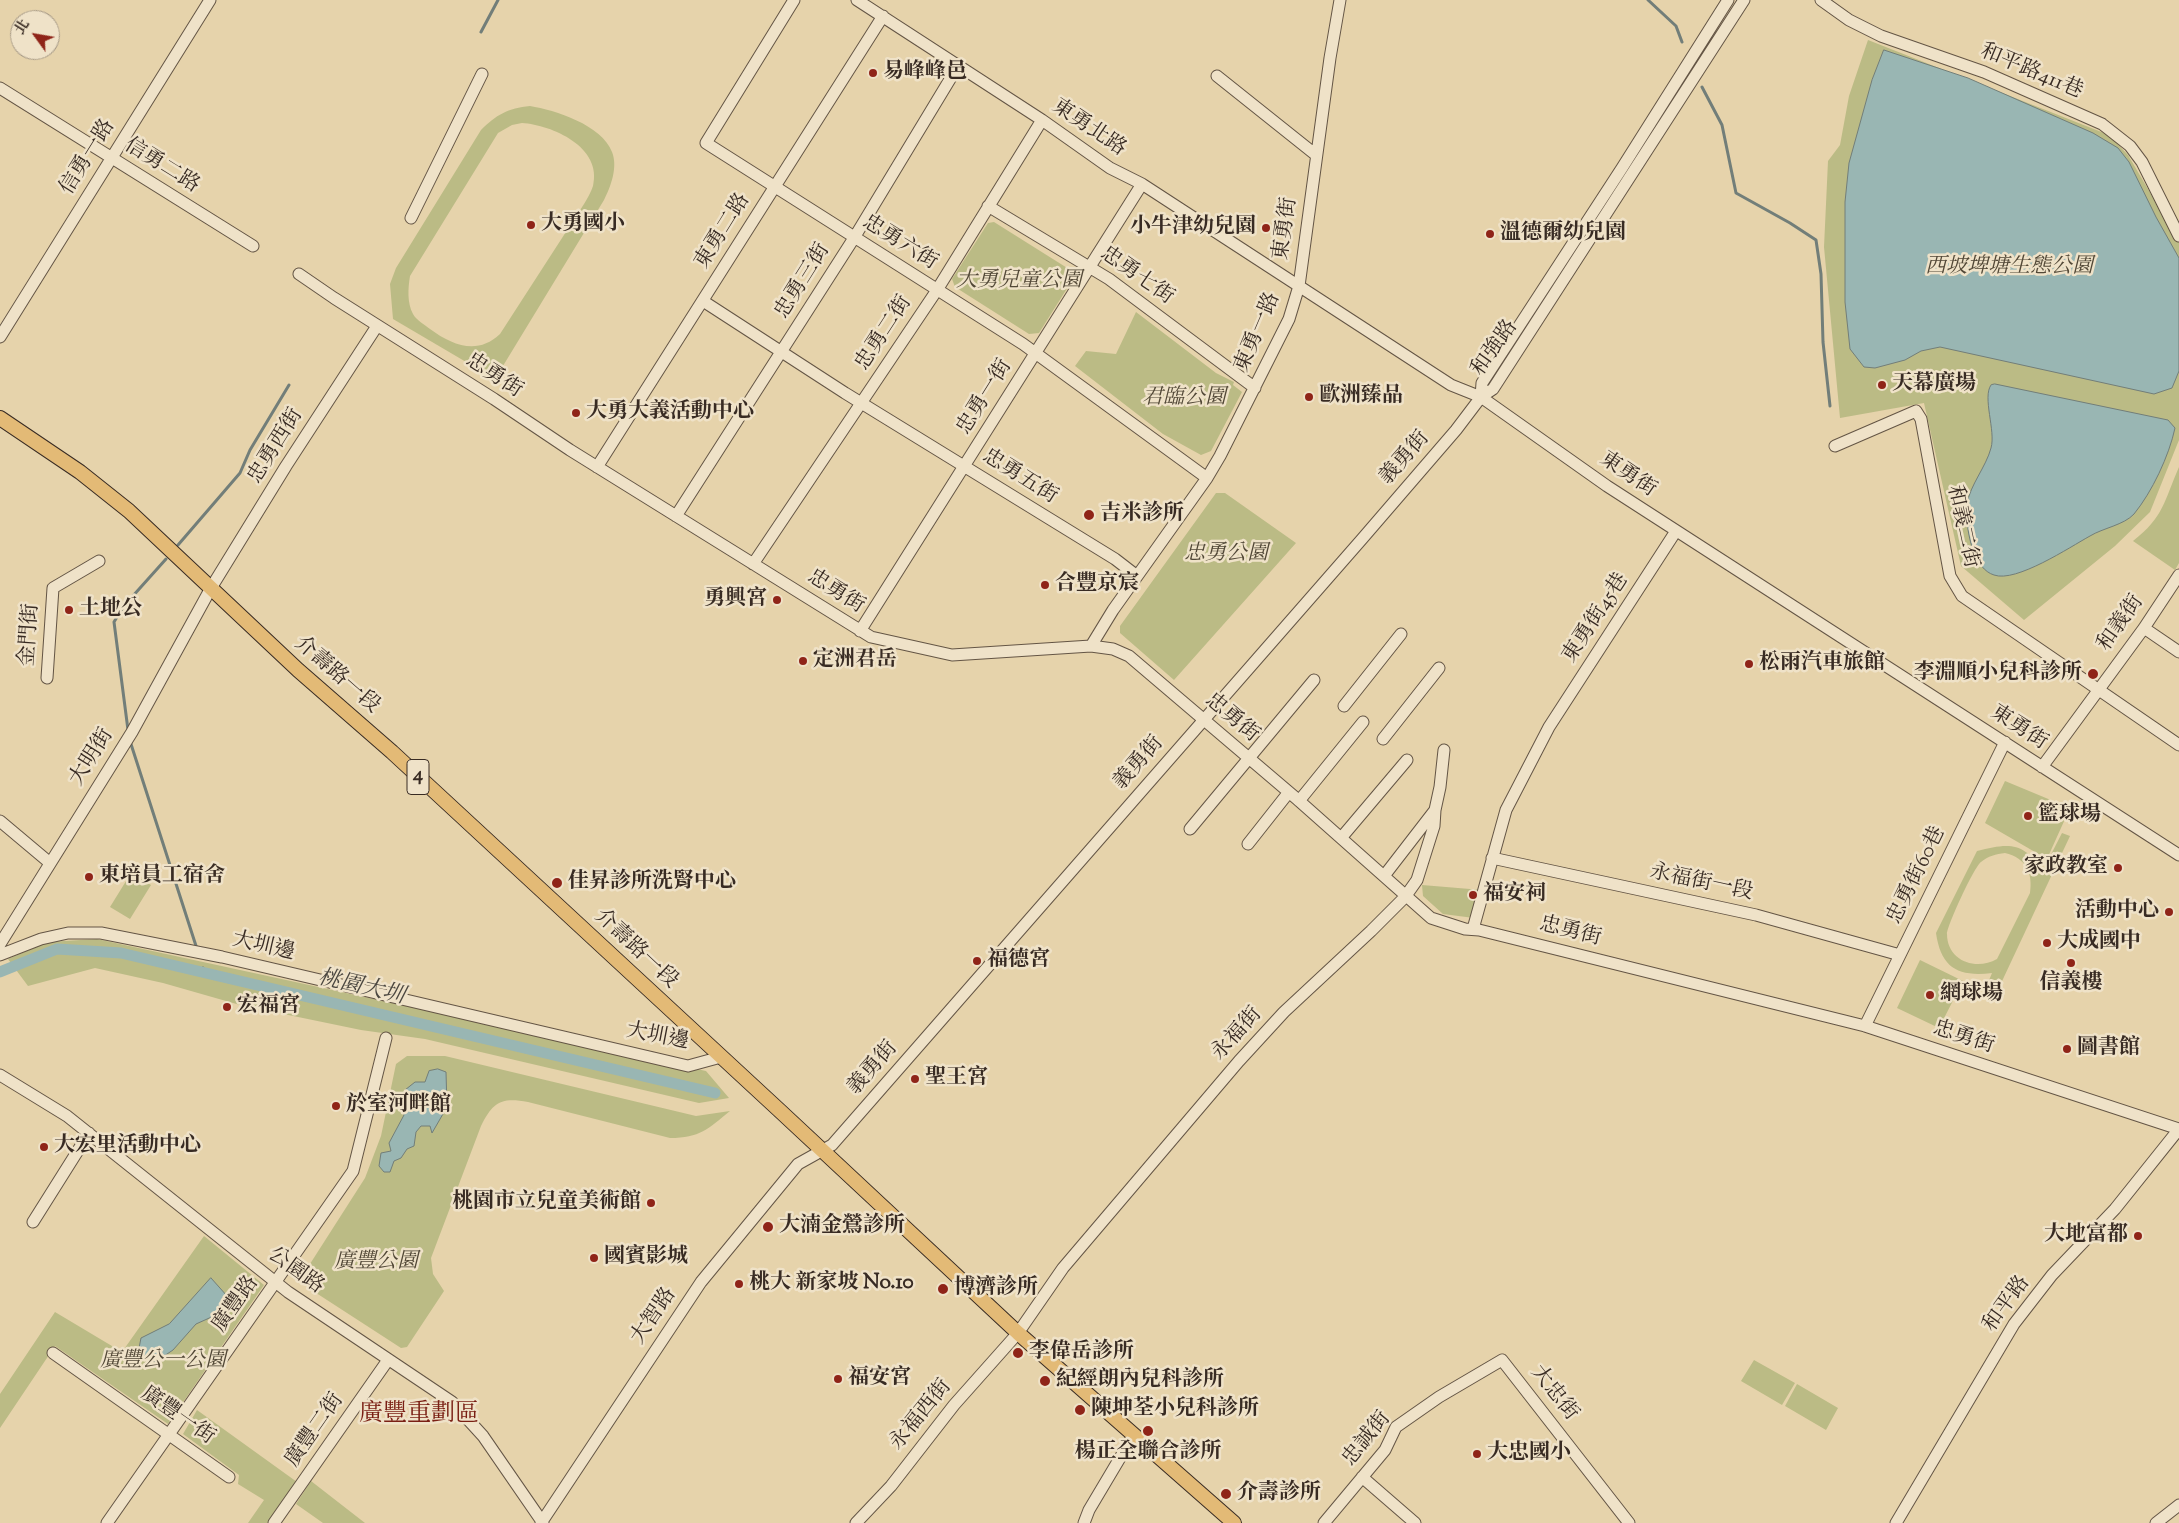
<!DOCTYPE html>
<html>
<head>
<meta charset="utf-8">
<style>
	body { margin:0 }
	#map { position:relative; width:2179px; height:1523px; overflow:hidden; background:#e6d3ab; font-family:"Sorts Mill Goudy","Noto Serif TC",serif }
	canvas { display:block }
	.north { position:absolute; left:10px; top:10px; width:50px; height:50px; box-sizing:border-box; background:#efe2c8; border:1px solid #a69986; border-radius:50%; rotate:302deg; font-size:14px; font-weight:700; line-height:20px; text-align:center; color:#382b23 }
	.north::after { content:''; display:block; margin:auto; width:18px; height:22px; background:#8f2418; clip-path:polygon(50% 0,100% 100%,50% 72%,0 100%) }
</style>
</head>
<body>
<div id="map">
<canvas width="2179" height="1523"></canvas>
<div class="north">北</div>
</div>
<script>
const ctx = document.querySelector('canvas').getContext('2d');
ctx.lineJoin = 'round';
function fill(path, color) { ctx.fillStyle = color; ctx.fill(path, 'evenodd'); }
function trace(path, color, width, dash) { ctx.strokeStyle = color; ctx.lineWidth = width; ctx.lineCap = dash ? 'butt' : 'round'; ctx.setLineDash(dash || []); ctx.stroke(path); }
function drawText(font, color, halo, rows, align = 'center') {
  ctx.font = font + ' "Sorts Mill Goudy","Noto Serif TC",serif'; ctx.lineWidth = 5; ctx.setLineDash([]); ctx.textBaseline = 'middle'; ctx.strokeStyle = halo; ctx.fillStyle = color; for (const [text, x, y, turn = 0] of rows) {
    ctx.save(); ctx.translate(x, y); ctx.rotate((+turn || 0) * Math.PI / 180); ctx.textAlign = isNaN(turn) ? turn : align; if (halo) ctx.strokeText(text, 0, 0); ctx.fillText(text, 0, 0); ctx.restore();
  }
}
fill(new Path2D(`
	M 1868,40 L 2109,135 L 2128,155 L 2179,242 L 2179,440 L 2150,512 L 2115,546 L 2024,620 L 1961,566 L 1924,403 L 1840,418 L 1824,247 L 1828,161 L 1840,145 L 1849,96 Z
	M 530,106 C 555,110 602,125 612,152 C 618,167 611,186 604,200 L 495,379 L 393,319 L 390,284 L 396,268 L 481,130 C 496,115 508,108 530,106 ZM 522,123 C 552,125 603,147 593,186 C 591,192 587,199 584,204 L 500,334 C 478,355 453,346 430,329 C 425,325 416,320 413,314 C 407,303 408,288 410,276 L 498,133 L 512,125 Z
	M 994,222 L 1072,271 L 1073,279 L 1039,333 L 1029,334 L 955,287 L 952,279 L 988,223 Z
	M 1136,312 L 1216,373 L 1234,382 L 1233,385 L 1242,392 L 1211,451 L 1201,455 L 1163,434 L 1075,366 L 1086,351 L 1116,354 Z
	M 2179,467 L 2179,563 L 2175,570 L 2133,541 C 2164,517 2164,501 2179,467 Z
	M 1216,493 L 1225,493 L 1296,543 L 1174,680 L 1120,633 L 1120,626 Z
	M 2005,781 L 2070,808 L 2047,859 L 1985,823 Z
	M 2062,833 L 2070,836 L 1996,994 L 1985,990 L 1992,973 C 1958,977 1941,968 1936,933 L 1977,851 C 2008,843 2025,841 2042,872 ZM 2005,853 C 2026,858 2033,873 2030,893 L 1997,959 C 1976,971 1947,961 1947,934 C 1947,926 1974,867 1981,862 C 1988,856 1996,854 2005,853 Z
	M 131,873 L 151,885 L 130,919 L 110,907 Z
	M 1422,885 L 1482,890 L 1474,918 L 1443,914 L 1423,896 Z
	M 97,939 L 706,1071 L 729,1098 L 699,1103 L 425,1039 L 361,1030 L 240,1005 L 163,983 L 95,968 L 28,986 L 8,959 L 48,942 Z
	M 1920,960 L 1963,981 L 1939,1028 L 1897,1008 Z
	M 407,1056 L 445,1056 L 696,1116 L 730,1111 C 708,1129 700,1138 670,1138 L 528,1102 C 501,1097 493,1102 481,1126 L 431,1258 L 433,1274 L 444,1291 L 407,1347 L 401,1348 L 310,1289 L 301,1278 L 365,1178 L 381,1136 L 396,1064 Z
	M 204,1236 L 264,1285 L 168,1424 L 55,1346 L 0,1428 L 0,1394 L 55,1312 L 122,1352 Z
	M 1754,1360 L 1795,1383 L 1782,1405 L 1741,1381 Z
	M 1797,1384 L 1838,1408 L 1826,1430 L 1785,1406 Z
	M 197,1410 L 297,1482 L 268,1523 L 248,1523 L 264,1500 L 238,1484 L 239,1475 L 183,1434 Z
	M 311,1481 L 365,1523 L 323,1523 L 296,1504 Z`), '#bbbb85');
const water = new Path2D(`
	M 1884,50 L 1968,78 L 2093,133 L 2118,148 L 2129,162 L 2156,217 L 2179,258 L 2179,371 L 2172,388 L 2154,394 L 1940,347 L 1921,351 L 1905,360 L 1875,368 L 1864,367 L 1850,349 L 1845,302 L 1845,202 L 1849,163 L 1872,80 Z
	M 1995,384 L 2168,420 L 2175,428 C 2169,456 2152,492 2134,514 C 2124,525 2103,528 2090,536 C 2070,547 2016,583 1994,575 C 1984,572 1978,562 1974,553 C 1969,540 1965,518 1967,504 C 1970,485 1986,467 1991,448 C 1996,431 1982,397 1991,385 Z
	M 438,1069 L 446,1072 L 447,1107 L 432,1133 L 430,1126 L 421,1126 L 416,1132 L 414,1146 L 407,1149 L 401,1158 L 394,1161 L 390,1172 L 384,1172 L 379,1166 L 381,1153 L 391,1151 L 389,1143 L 404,1115 L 402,1106 L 406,1099 L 405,1090 L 415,1082 L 425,1082 L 429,1071 Z
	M 211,1278 L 236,1306 L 196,1324 L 173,1350 L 155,1362 L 142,1357 L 139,1348 L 141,1338 L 169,1324 Z`);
fill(water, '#99b6b3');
trace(water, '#727e79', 1);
trace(new Path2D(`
	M 1648,0 L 1676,26 L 1682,42
	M 481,32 L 498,0
	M 1702,87 L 1722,125 L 1736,193 L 1790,223 L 1816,240 L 1821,274 L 1823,342 L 1830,406
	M 178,545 L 240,473 L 250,450 L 289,385
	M 128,730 L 114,622 L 123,607 L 166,559
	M 130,741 L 197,949
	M 203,968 L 205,973`), '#727e79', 3);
trace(new Path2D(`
	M 0,972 L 57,949 L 121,953 L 715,1093`), '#99b6b3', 11);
const minor = new Path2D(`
	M 794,0 L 706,143 L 1023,344 L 1207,478
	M 857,0 L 1042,120 L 1110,168 L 1142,184 L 1451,385 L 1481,397 L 1607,486 L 2179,855
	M 1821,0 L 1849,20 L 1881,36 L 1984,72 L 2102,124 L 2130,146 L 2142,162 L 2179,236
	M 1217,76 L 1316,155
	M 0,88 L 253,246
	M 988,206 L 1109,279 L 1255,388
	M 411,218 L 482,74
	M 299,274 L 334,298 L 494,399 L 570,450 L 871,637 L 952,655 L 1091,646 L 1113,649 L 1129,656 L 1297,799 L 1431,918 L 1465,929 L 1479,930 L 1865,1026 L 2179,1129
	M 703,301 L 845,393 L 1115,559 L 1137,576
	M 0,337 L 210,0
	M 1481,397 L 1482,383 L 1622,168 L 1728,0
	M 1835,446 L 1916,411 L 1921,419 L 1950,576 L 1962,596 L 2179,745
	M 597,467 L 883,16
	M 676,516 L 854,238 L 958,66
	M 753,564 L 937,290 L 1042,120
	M 2144,628 L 2179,652
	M 860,631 L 1142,184
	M 1091,646 L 1113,610 L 1207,478 L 1220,456 L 1289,319 L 1299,286 L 1330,58 L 1340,0
	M 47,678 L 53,588 L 99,561
	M 1344,706 L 1401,634
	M 1383,739 L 1439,668
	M 2042,767 L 2144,628 L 2179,575
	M 1299,801 L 1363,722
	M 0,821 L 50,863
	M 1190,829 L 1314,680
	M 1341,838 L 1407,760
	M 1248,844 L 1289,792
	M 1492,858 L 1756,915 L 1900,955
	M 1384,876 L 1435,810
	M 1473,929 L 1506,810 L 1549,727 L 1676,531
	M 0,944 L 132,732 L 211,588 L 286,466 L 377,326
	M 0,955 L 41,939 L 68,933 L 101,933 L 222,957 L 688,1066 L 721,1057
	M 1865,1026 L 2005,742
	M 0,1075 L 67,1116 L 288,1292 L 452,1402 L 483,1436 L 543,1523
	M 33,1222 L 89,1133
	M 53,1353 L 229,1477
	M 1362,1477 L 1415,1523
	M 107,1523 L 353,1171 L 386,1038
	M 274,1523 L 388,1360
	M 541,1523 L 701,1282 L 798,1164 L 832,1145 L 1362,539 L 1456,430 L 1481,397 L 1493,389 L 1744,0
	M 856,1523 L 891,1486 L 954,1405 L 1018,1333 L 1063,1268 L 1239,1061 L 1284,1012 L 1371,931 L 1405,897 L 1417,880 L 1434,826 L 1435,810 L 1440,787 L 1444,750
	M 1084,1523 L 1089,1510 L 1133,1436
	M 1324,1523 L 1385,1450 L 1396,1427 L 1439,1397 L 1502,1360 L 1629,1523
	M 1896,1523 L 2014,1324 L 2052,1275 L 2115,1209 L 2179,1129
	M 2156,1523 L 2179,1505`);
const major = new Path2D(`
	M 0,418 L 80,472 L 129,511 L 298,670 L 392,752 L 779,1110 L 1018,1333 L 1234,1523`);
trace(minor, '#645545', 13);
trace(major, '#382b23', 16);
trace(minor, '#efe2c8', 11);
trace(major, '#e3ba76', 14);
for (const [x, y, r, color] of [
	[873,73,5,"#8f2418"],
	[531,225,5,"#8f2418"],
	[1266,228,5,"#8f2418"],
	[1490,234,5,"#8f2418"],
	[1882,385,5,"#8f2418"],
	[1309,397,5,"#8f2418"],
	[576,413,5,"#8f2418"],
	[1089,515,6,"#8f2418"],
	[1045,585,5,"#8f2418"],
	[777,600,5,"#8f2418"],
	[69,610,5,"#8f2418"],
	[803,661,5,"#8f2418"],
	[1749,664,5,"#8f2418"],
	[2093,674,6,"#8f2418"],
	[2028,816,5,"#8f2418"],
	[2118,868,5,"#8f2418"],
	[89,877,5,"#8f2418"],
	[557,883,6,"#8f2418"],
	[1473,895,5,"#8f2418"],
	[2169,912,5,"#8f2418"],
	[2047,943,5,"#8f2418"],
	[977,961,5,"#8f2418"],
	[2071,963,5,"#8f2418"],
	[1930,995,5,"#8f2418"],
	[227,1007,5,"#8f2418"],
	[2067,1049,5,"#8f2418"],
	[915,1079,5,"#8f2418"],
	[336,1106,5,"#8f2418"],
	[44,1147,5,"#8f2418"],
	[651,1203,5,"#8f2418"],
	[768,1227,6,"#8f2418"],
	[2138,1236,5,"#8f2418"],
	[594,1258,5,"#8f2418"],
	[739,1284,5,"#8f2418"],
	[943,1289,6,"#8f2418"],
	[1018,1353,6,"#8f2418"],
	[838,1379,5,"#8f2418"],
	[1045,1381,6,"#8f2418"],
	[1080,1410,6,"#8f2418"],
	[1148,1431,6,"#8f2418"],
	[1477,1454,5,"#8f2418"],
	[1226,1494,6,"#8f2418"]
]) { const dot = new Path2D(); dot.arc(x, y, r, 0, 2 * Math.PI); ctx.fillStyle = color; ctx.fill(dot); trace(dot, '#efe2c8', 2); }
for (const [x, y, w] of [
	[418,777,22]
]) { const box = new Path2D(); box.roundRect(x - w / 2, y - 17.5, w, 35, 4); ctx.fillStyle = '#efe2c8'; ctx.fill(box); trace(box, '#382b23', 1); }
drawText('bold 20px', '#382b23', null, [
	["4",418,777]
]);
drawText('bold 21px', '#382b23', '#efe2c8', [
	["易峰峰邑",883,73],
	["大勇國小",541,225],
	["小牛津幼兒園",1256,228,"right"],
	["溫德爾幼兒園",1500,234],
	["天幕廣場",1892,385],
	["歐洲臻品",1319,397],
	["大勇大義活動中心",586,413],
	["吉米診所",1100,515],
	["合豐京宸",1055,585],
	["勇興宮",767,600,"right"],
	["土地公",79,610],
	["定洲君岳",813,661],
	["松雨汽車旅館",1759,664],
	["李淵順小兒科診所",2082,674,"right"],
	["籃球場",2038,816],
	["家政教室",2108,868,"right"],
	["東培員工宿舍",99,877],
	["佳昇診所洗腎中心",568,883],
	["福安祠",1483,895],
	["活動中心",2159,912,"right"],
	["大成國中",2057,943],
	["福德宮",987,961],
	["信義樓",2071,984,"center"],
	["網球場",1940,995],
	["宏福宮",237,1007],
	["圖書館",2077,1049],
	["聖王宮",925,1079],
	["於室河畔館",346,1106],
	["大宏里活動中心",54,1147],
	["桃園市立兒童美術館",641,1203,"right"],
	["大湳金鶯診所",779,1227],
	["大地富都",2128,1236,"right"],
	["國賓影城",604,1258],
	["桃大 新家坡 No.10",749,1284],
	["博濟診所",954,1289],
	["李偉岳診所",1029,1353],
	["福安宮",848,1379],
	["紀經朗內兒科診所",1056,1381],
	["陳坤荃小兒科診所",1091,1410],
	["楊正全聯合診所",1148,1453,"center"],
	["大忠國小",1487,1454],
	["介壽診所",1237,1494]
], 'left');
drawText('21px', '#382b23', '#efe2c8', [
	["和平路411巷",2031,73,23],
	["東勇北路",1088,129,34],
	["信勇一路",89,158,-58],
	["信勇二路",161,167,32],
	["東勇街",1287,229,-82],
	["東勇二路",724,232,-58],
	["忠勇六街",899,244,32],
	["忠勇七街",1136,277,35],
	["忠勇三街",804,282,-58],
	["東勇一路",1259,333,-67],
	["忠勇二街",885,334,-57],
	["和強路",1496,349,-55],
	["忠勇街",493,377,33],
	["忠勇一街",986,398,-58],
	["忠勇西街",277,447,-58],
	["義勇街",1406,459,-49],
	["東勇街",1627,476,34],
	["忠勇五街",1019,478,32],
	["和義二街",1961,527,78],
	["忠勇街",835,593,32],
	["東勇街45巷",1597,619,-57],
	["和義街",2122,624,-55],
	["金門街",31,635,-86],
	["介壽路一段",336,676,41],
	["忠勇街",1231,719,40],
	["東勇街",2018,729,33],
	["大明街",93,758,-58],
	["義勇街",1140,764,-49],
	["忠勇街60巷",1918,876,-64],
	["永福街一段",1701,884,12],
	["忠勇街",1570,933,14],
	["大圳邊",263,948,13],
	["介壽路一段",635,950,43],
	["永福街",1238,1035,-48],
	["大圳邊",657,1038,11],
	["忠勇街",1963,1039,18],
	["義勇街",874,1069,-49],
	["公園路",295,1272,36],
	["廣豐路",237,1305,-55],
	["和平路",2008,1305,-54],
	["大智路",655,1317,-56],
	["大忠街",1553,1394,52],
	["永福西街",922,1416,-51],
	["廣豐一街",177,1417,35],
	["廣豐二街",316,1431,-55],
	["忠誠街",1368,1440,-51]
]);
drawText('italic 21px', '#524837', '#efe2c8', [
	["西坡埤塘生態公園",2009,268],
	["大勇兒童公園",1019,282],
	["君臨公園",1184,399],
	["忠勇公園",1226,555],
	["廣豐公園",376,1263],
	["廣豐公一公園",163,1362]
]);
drawText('italic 22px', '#4b4740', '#efe2c8', [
	["桃園大圳",361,989,13]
]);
drawText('24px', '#7a1f14', '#efe2c8', [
	["廣豐重劃區",419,1416]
]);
</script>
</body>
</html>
